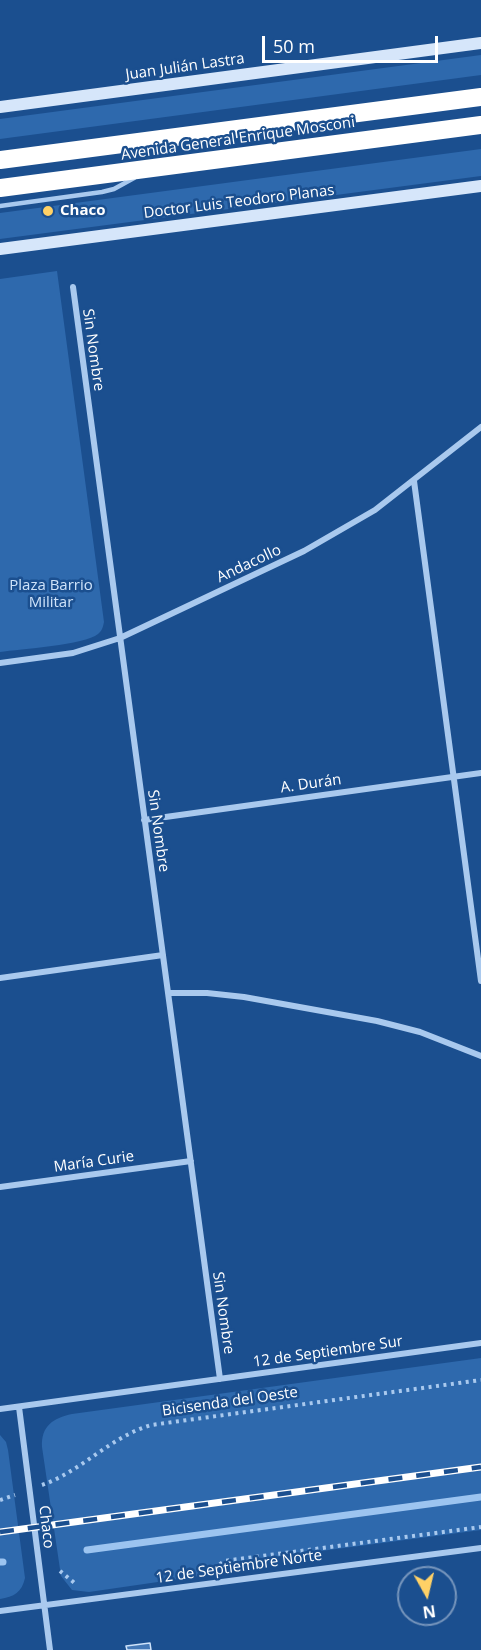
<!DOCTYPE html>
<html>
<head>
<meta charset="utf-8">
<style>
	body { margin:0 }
	#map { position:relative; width:481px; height:1650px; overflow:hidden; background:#1b4f8f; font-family:"Open Sans",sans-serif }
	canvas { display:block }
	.north { position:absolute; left:397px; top:1566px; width:60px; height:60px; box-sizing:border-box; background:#1b4f8f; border:2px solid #7695bc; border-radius:50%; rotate:172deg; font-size:16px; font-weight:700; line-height:24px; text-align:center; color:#fff }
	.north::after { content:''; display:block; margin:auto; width:21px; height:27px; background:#ffd166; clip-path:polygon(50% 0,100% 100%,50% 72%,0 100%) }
	.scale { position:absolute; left:262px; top:36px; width:176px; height:27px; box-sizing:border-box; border:3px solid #fff; border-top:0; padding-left:8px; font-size:18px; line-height:21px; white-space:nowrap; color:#fff; -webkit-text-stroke:4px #1b4f8f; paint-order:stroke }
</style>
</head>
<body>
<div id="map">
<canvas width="481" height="1650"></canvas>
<div class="north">N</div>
<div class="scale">50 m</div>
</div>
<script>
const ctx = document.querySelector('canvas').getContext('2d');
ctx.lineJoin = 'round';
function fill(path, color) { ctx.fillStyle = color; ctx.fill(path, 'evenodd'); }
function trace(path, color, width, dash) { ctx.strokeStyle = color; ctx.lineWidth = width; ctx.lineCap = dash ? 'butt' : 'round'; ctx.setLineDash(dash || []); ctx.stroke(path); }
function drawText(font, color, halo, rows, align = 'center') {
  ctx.font = font + ' "Open Sans",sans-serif'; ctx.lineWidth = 5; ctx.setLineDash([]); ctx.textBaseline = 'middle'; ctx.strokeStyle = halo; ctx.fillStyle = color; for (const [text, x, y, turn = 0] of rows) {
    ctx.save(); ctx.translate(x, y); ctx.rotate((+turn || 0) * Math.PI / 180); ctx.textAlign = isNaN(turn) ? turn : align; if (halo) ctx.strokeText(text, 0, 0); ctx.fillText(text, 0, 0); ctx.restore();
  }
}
fill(new Path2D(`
	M 481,55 L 481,75 L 0,139 L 0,119 Z
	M 481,149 L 481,176 L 0,239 L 0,213 Z
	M 57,271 L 104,622 C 103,627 102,631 98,634 C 85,645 20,649 0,652 L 0,279 Z
	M 481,1358 L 481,1530 L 222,1564 L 213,1574 L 89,1592 L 72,1590 L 61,1576 L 42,1447 C 41,1426 53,1418 72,1414 Z
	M 0,1435 L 6,1442 L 8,1450 L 25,1578 C 22,1592 14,1597 0,1599 Z`), '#2e69ad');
trace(new Path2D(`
	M 87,1550 L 481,1497
	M 0,1562 L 3,1562`), '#9cc4f0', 7);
const building = new Path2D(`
	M 150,1643 L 151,1650 L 127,1650 L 126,1646 Z`);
fill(building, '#4478b7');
trace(building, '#cfe3fa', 1.5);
trace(new Path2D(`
	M 42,1485 C 82,1471 110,1437 151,1425 L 481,1380
	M 0,1500 L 15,1495
	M 214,1569 L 224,1561 L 481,1527
	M 60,1571 L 77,1585`), '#a9c9ee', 4, [3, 4.5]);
trace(new Path2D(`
	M 0,206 L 102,192 L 114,189 L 134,178`), '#a9c9ee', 4.5);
trace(new Path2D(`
	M 73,287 L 220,1379
	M 414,481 L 481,981
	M 0,663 L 73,653 L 120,638 L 304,551 L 375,510 L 481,427
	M 144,820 L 481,773
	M 0,978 L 163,955
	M 168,993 L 207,993 L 244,997 L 377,1021 L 420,1032 L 481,1056
	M 0,1187 L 191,1161
	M 19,1407 L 50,1650
	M 0,1409 L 481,1343
	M 0,1611 L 481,1548`), '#a9c9ee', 6);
trace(new Path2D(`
	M 0,107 L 481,43
	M 0,249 L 481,186`), '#d6e6fa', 12);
trace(new Path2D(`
	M 0,160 L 481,97
	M 0,188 L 481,125`), '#fff', 18);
const rail = new Path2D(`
	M 0,1532 L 481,1467`);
trace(rail, '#fff', 7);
trace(rail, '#1b4f8f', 4.5, [14]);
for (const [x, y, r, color] of [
	[48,211,6,"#ffd166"]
]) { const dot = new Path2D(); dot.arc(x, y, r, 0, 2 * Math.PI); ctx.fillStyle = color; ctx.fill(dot); trace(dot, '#1b4f8f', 2); }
drawText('15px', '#fff', '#1b4f8f', [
	["Juan Julián Lastra",185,67,-8],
	["Avenida General Enrique Mosconi",238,139,-8],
	["Doctor Luis Teodoro Planas",239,202,-7],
	["Sin Nombre",93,350,82],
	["Andacollo",249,564,-25],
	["A. Durán",311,784,-8],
	["Sin Nombre",158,831,82],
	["María Curie",94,1162,-8],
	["Sin Nombre",223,1313,82],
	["12 de Septiembre Sur",328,1352,-8],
	["Bicisenda del Oeste",230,1402,-8],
	["Chaco",46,1527,83],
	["12 de Septiembre Norte",239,1567,-8]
]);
drawText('bold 15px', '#fff', '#1b4f8f', [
	["Chaco",60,211]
], 'left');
drawText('15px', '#cfe3fa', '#1b4f8f', [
	["Plaza Barrio",51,586],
	["Militar",51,603]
]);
</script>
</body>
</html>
